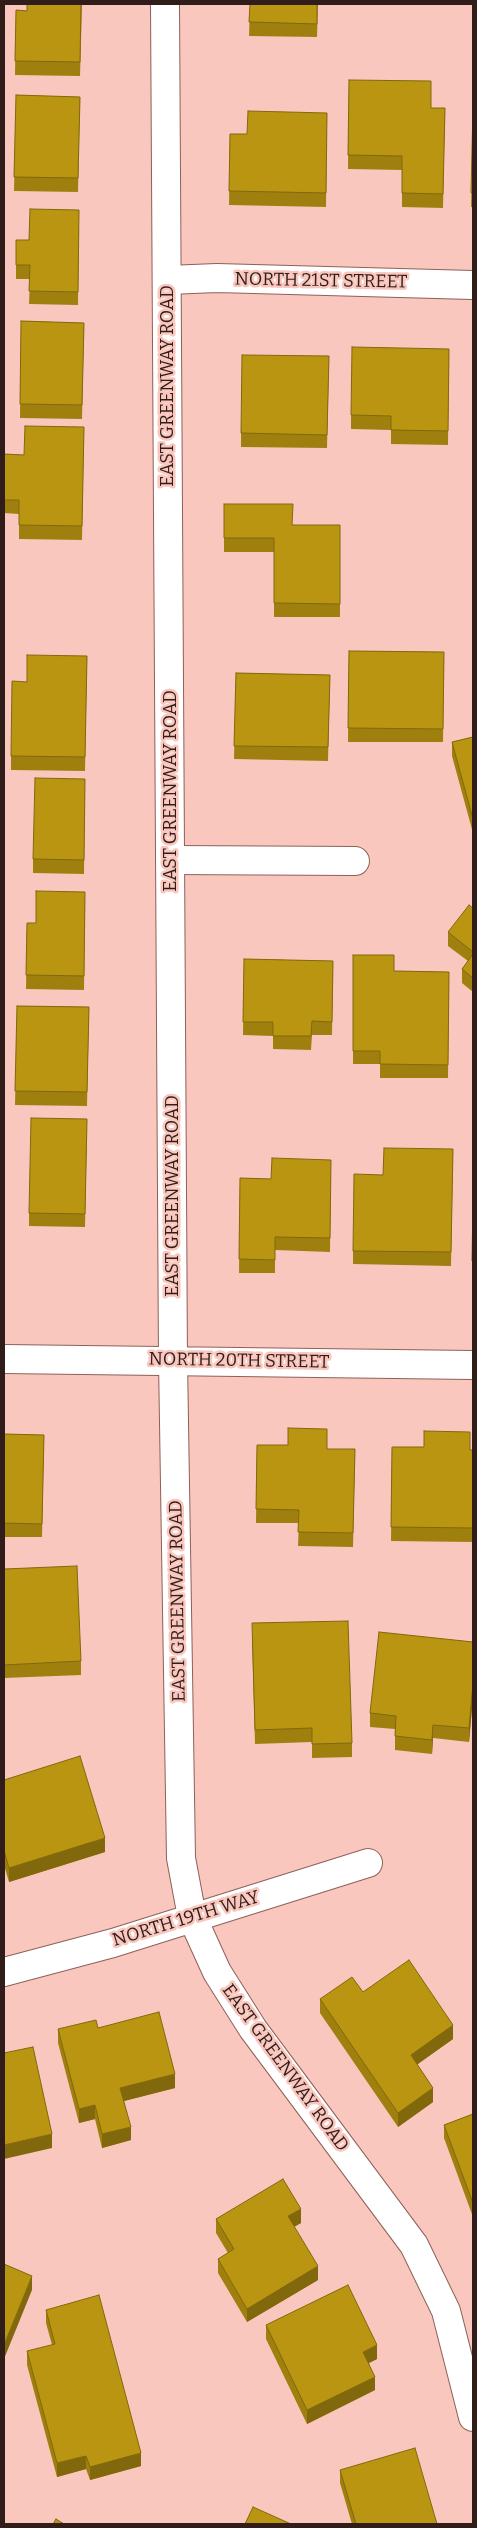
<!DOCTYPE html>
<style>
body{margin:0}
#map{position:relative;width:477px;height:2528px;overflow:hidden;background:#f9c7bd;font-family:Bitter,serif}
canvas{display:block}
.frame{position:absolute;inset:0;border:5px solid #301d1a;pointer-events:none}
</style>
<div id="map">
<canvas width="477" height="2528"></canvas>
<div class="frame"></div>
</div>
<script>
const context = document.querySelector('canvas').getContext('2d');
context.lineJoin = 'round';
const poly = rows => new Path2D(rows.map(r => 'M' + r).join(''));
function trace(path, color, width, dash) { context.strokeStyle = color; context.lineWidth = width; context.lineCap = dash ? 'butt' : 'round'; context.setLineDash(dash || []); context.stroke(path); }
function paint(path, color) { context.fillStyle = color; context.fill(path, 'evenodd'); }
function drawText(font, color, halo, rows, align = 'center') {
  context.font = font + ' Bitter,serif'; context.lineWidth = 5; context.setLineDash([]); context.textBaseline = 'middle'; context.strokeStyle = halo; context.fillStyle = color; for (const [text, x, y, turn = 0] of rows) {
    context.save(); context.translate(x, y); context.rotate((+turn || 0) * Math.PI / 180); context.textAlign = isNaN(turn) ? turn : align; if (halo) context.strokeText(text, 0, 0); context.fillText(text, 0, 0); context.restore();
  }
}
const street = poly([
 [168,280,217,278,473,285],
 [171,860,355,861],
 [173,1360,181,1858,192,1917,217,1972,253,2029,414,2245,446,2311,473,2417],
 [4,1972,113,1943,368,1863]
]);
const secondary = poly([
 [165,4,173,1360],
 [4,1359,473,1365]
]);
trace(street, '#8d6159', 30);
trace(secondary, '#8d6159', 30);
trace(street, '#fff', 28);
trace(secondary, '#fff', 28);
paint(poly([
 [82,4,80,76,15,75,16,10,27,11],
 [250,4,318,4,317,37,249,36],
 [349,80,431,108,445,108,443,208,402,207,402,170,348,169],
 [16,95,80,97,78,192,14,191],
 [473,106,473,207,471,207],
 [327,113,326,207,229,205,230,134,247,134],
 [79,210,78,305,29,304,30,279,16,279,16,265,29,240],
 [21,321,84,323,82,419,20,418],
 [449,349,448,445,391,444,391,430,351,429,351,415],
 [329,356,327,448,241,447,241,433],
 [84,427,82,540,19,539,19,514,4,513,4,454,24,455],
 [224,504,293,525,340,525,340,617,274,617,274,552,224,552],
 [349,651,444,652,443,742,348,742],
 [87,656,85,771,11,770,11,756,27,682],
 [236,673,330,675,328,761,234,759],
 [473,737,473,833,452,756,452,742],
 [85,779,84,874,33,873,33,859],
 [85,892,84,990,26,989,27,923,36,923],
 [473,908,473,992,462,983,462,969,468,961,448,946,448,932],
 [353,955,394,971,449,972,448,1078,380,1078,380,1064,353,1064],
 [244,959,333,961,332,1035,312,1035,311,1050,273,1049,273,1036,243,1035],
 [17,1006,89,1007,87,1106,15,1105],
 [87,1119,85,1227,29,1226,29,1213],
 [453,1149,451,1266,353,1264,353,1251,383,1175],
 [331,1160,330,1252,275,1250,275,1273,239,1273,240,1178,271,1179],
 [473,1200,473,1274,472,1274],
 [4,1434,44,1435,42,1537,4,1537],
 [257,1445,327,1449,355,1449,353,1547,298,1546,299,1523,256,1523],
 [392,1447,473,1450,473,1542,391,1541],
 [4,1569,81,1661,81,1675,4,1678],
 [252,1637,352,1743,352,1757,312,1758,312,1742,255,1744],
 [473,1642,473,1697,469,1742,433,1738,432,1754,395,1750,395,1729,370,1727,370,1713],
 [4,1780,105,1852,9,1882,4,1865],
 [363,1992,453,2039,417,2064,433,2102,398,2127,320,2013,320,1999],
 [98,2028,175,2088,124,2101,131,2140,102,2148,95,2119,79,2123,58,2043,58,2029],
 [473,2114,473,2217,444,2138,444,2125],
 [216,2219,301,2223,294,2227,318,2280,247,2322,218,2273,218,2259,228,2253,216,2233],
 [46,2310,141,2466,90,2480,86,2469,57,2477,27,2365,27,2351,52,2345,46,2323],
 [266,2325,377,2359,369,2363,375,2390,307,2424,266,2339],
 [340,2470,437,2524,352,2524,340,2483]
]), '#9f800f');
paint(poly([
 [473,1683,473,1697,469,1742,469,1728],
 [433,1725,433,1738,432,1754,432,1740],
 [105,1838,105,1852,9,1882,9,1868],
 [453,2025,453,2039,411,2069,411,2055],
 [175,2074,175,2088,120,2102,120,2088],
 [433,2088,433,2102,398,2127,398,2113],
 [95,2105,95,2119,79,2123,79,2109],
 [131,2127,131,2140,102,2148,102,2134],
 [52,2134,52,2148,4,2159,4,2145],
 [301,2209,301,2223,288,2230,288,2216],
 [318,2266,318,2280,247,2322,247,2309],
 [32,2276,32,2290,4,2359,4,2345],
 [377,2345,377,2359,363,2366,363,2352],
 [375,2377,375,2390,307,2424,307,2410],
 [141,2453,141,2466,90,2480,90,2467],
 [86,2456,86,2469,57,2477,57,2463]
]), '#82680c');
const building = poly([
 [27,4,81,4,80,62,15,61,16,10,27,11,27,4],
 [250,4,317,4,317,24,249,22,250,4],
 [349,80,431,81,431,108,445,108,443,194,402,193,402,156,348,155,349,80],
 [16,95,80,97,78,178,14,177,16,95],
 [473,106,473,193,471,193,473,106],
 [248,111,327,113,326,193,229,191,230,134,247,134,248,111],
 [30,209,79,210,78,292,29,291,30,265,16,265,16,240,29,240,30,209],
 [21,321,84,323,82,405,20,404,21,321],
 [352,347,449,349,448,431,391,430,391,416,351,415,352,347],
 [242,355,329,356,327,435,241,433,242,355],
 [25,426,84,427,82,526,19,525,19,500,4,500,4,454,24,455,25,426],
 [224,504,293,504,292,525,340,525,340,604,274,603,274,538,224,538,224,504],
 [349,651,444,652,443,729,348,728,349,651],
 [27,655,87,656,85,757,11,756,12,681,27,682,27,655],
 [236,673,330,675,328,747,234,746,236,673],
 [473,737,473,819,452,742,473,737],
 [35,778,85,779,84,860,33,859,35,778],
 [36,891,85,892,84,976,26,975,27,923,36,923,36,891],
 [469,905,473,908,473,952,448,932,469,905],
 [473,954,473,978,462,969,473,954],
 [353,955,394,955,394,971,449,972,448,1065,380,1064,380,1051,353,1051,353,955],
 [244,959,333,961,332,1022,312,1021,311,1036,273,1036,273,1022,243,1022,244,959],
 [17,1006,89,1007,87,1092,15,1091,17,1006],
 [31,1118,87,1119,85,1214,29,1213,31,1118],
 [384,1148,453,1149,451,1252,353,1251,354,1174,383,1175,384,1148],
 [272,1158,331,1160,330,1238,275,1237,275,1260,239,1259,240,1178,271,1179,272,1158],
 [473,1200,473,1261,472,1261,473,1200],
 [288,1428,327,1429,327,1449,355,1449,353,1533,298,1532,299,1510,256,1509,257,1445,288,1445,288,1428],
 [424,1431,470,1432,470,1450,473,1450,473,1528,391,1527,392,1447,424,1447,424,1431],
 [4,1434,44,1435,42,1524,4,1523,4,1434],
 [77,1566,81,1661,4,1665,4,1569,77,1566],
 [348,1621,352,1743,312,1744,312,1728,255,1730,252,1623,348,1621],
 [379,1632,473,1642,473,1683,469,1728,433,1725,432,1740,395,1736,396,1716,370,1713,379,1632],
 [80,1756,105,1838,9,1868,4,1851,4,1780,80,1756],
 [409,1960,453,2025,411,2055,433,2088,398,2113,320,1999,352,1977,363,1992,409,1960],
 [159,2012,175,2074,120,2088,131,2127,102,2134,95,2105,79,2109,58,2029,96,2020,98,2028,159,2012],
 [33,2047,52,2134,4,2145,4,2053,33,2047],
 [473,2114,473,2203,444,2125,473,2114],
 [283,2179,301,2209,288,2216,318,2266,247,2309,218,2259,234,2249,216,2219,283,2179],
 [4,2264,32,2276,4,2345,4,2264],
 [348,2285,377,2345,363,2352,375,2377,307,2410,266,2325,348,2285],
 [99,2295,141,2453,90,2467,86,2456,57,2463,27,2351,55,2344,46,2310,99,2295],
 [415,2448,437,2524,356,2524,340,2470,415,2448],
 [253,2507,291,2524,245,2524,253,2507],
 [56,2519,64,2524,53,2524,56,2519]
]);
paint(building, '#b99511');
trace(building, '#82680c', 1);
drawText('18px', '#301d1a', '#f9c7bd', [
 ["NORTH 21ST STREET",321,281,1],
 ["EAST GREENWAY ROAD",168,386,-90],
 ["EAST GREENWAY ROAD",171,791,-90],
 ["EAST GREENWAY ROAD",173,1196,-90],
 ["NORTH 20TH STREET",239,1361,1],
 ["EAST GREENWAY ROAD",178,1601,-91],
 ["NORTH 19TH WAY",186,1919,-17],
 ["EAST GREENWAY ROAD",285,2068,54]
]);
</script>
